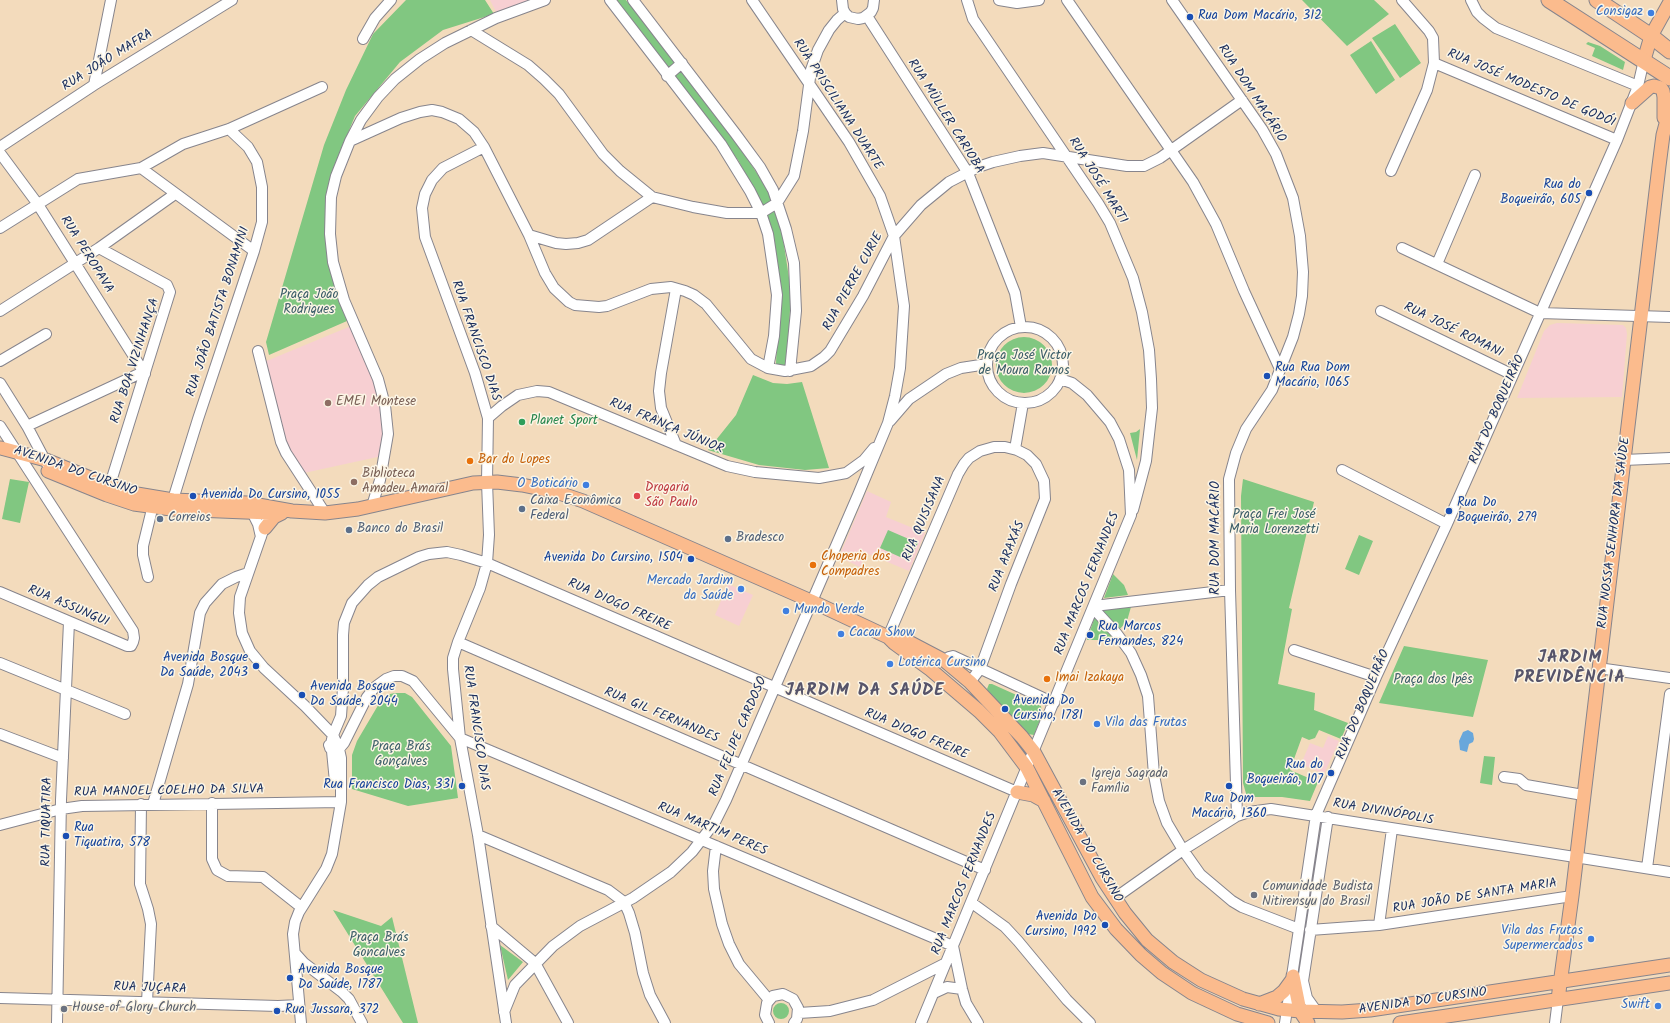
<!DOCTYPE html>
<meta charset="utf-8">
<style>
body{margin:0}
canvas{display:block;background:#f3dbbc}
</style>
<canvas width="1670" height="1023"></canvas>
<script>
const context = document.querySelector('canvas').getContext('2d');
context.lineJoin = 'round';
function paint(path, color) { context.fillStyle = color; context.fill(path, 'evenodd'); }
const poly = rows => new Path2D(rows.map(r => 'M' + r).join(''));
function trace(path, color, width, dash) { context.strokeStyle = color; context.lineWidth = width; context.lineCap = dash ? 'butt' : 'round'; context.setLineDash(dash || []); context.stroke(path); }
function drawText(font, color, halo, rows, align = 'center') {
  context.font = font + ' Kalam,sans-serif'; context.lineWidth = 3; context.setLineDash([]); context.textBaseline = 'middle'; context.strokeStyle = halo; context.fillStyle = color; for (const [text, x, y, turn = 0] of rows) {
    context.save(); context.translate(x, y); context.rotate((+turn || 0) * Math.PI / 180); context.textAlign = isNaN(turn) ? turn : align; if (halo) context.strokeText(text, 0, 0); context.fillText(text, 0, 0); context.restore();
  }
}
paint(poly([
 [490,0,531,0,497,14],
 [1557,323,1623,325,1626,328,1627,334,1622,397,1517,398,1544,331,1550,325],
 [351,326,374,381,384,424,382,456,304,473,291,456,264,362],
 [867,491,891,502,886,517,925,533,909,571,866,553,860,567,839,557],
 [728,584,753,595,739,626,715,615],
 [1328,736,1339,741,1324,774,1301,764,1310,743,1323,748]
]), '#f7cfd2');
paint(poly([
 [406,0,485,0,494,14,443,30,400,62,355,116,336,162,326,201,326,239,347,321,269,355,266,342,324,145,346,90,373,34],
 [613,0,626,0,731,134,768,190,782,232,791,291,789,329,785,366,776,364,777,336,763,206,738,160],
 [1302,0,1374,0,1389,14,1347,46],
 [1395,24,1421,63,1400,78,1372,38],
 [1371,41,1395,80,1376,94,1350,55],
 [1588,42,1600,46,1625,62,1623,70,1592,56,1595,48,1586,44],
 '996 365a28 28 0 1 1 56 0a28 28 0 1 1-56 0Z',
 [753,375,773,383,787,384,802,382,829,468,805,470,759,465,708,450,736,415],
 [1140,429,1137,460,1130,433,1136,432],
 [10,479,29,482,20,523,2,519],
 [1243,479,1314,502,1289,608,1292,609,1278,684,1315,693,1314,710,1348,723,1341,739,1319,730,1315,738,1309,740,1302,737,1290,770,1318,782,1310,801,1282,797,1247,797,1243,783,1241,496],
 [888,530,918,543,909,561,880,548],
 [1359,535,1373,541,1359,575,1345,569],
 [1113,574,1124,585,1128,595,1104,598],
 [1131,607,1127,621,1118,631,1099,610],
 [1095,616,1112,636,1102,640,1087,640],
 [1404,646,1488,660,1473,717,1379,703],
 [989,684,992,684,1041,706,1042,715,1034,735,1028,734,988,691,987,689],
 [395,693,405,693,412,697,451,746,458,798,408,806,352,789,352,755,357,741,380,702,390,694],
 [1484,756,1495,757,1492,785,1480,783],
 [333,910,381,926,392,917,418,1023,403,1023],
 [500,945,523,962,508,980],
 '773 1011a8 8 0 1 1 16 0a8 8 0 1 1-16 0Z'
]), '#81c781');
paint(poly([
 [1468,730,1473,733,1474,739,1473,742,1469,744,1467,752,1460,750,1459,741,1463,732]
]), '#69a7db');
const minor = poly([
 [610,0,721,144,750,191,761,213,768,234,777,295,774,336,768,368],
 [633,0,735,133,760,167,773,190,786,229,794,263,796,311,790,371],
 [842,0,843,9,845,13,849,17,858,19,863,18,871,12,873,8,874,0],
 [967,0,973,19,1098,203,1110,223,1133,278,1142,312,1149,350,1151,379,1152,408,1146,461,1133,510],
 [999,0,1017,3,1039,0],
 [1067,0,1193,182,1216,224,1244,291,1280,369],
 [1172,0,1262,129,1276,154,1293,198,1300,236,1303,272,1302,296,1299,314,1293,337,1272,390,1246,429,1236,453,1229,479,1230,590,1237,816],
 [1471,0,1477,12,1483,18,1496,28,1638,86],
 [867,16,968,173,1015,293,1021,327],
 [471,30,528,65,544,79,559,94,603,154,620,171,652,197],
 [363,39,375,18,391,0],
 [1434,63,1617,140],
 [667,76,682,63],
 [94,85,111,0],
 [350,141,401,118,420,112,432,110,442,112,459,119,474,132,484,147,529,235,545,273,554,288,569,302,575,305,599,307,607,306,651,289,671,287,685,291,694,295,706,304,751,359,768,368,785,371,811,366,824,357,830,351,863,296,894,236,921,205,949,182,978,167,993,162,1020,156,1043,153,1127,166,1144,166,1160,158,1242,100],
 [0,147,94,85,232,0],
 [484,147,443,168,432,180,425,194,422,208,425,237,475,373,488,418,487,482,489,535,487,563,480,588,458,642,453,658,453,669,460,738,478,835,506,1023],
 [0,153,37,203,145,374],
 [141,168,183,144,229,129,322,87],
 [1391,171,1427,90,1434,63,1433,38,1429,31,1402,0],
 [0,228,78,179,141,168,254,251],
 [529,235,556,243,566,244,578,243,588,240,652,197,693,207,727,213,761,213,777,203,794,176,803,131,811,70,818,50,829,30,837,20,845,13],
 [99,248,167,285,170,292,108,491],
 [1402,248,1540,313,1670,317],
 [1437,264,1475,175],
 [676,289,661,373,659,391,661,408,676,445],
 [0,311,99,248,175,194],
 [1381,311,1513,375],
 '987 365a38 38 0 1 1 76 0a38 38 0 1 1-76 0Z',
 [258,351,281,442,286,453,325,513],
 [0,361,46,334],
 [0,383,27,426,47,464],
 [488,418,502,406,518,395,537,391,549,392,727,466,755,472,819,478,846,473,864,460,874,448],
 [890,421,909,399,946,374,961,368,987,364],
 [0,426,133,631,134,638,133,642,131,646,127,646,0,592],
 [27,426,143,372],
 [1015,449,1023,403],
 [1624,460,1670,458],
 [1342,470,1447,524],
 [171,506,198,419,254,251,262,222,262,187,257,162,248,147,229,129],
 [372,506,380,480,388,434,385,405,378,379,344,300,333,262,330,234,331,197,336,176,350,141,361,120,378,97,395,79,420,59,445,43,496,18,545,0],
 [250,508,258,524,261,537],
 [266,522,240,597,239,613,242,633,250,651,264,668,305,706,333,735,339,749,341,758,341,802,332,854,326,869,299,912,295,922,293,934,301,1023],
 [148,577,143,555,143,546,154,501],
 [1094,606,1230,590],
 [1093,608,1117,634,1131,653,1141,675,1148,696,1154,775,1159,801,1167,823,1183,850,1200,874,1232,901,1242,907,1299,929],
 [888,637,958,474,964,464,969,458,980,451,994,447,1005,447,1017,450,1027,455,1036,464,1044,481,1045,499,1011,584,980,669,970,682],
 [458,642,985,870],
 [1294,650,1376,677],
 [945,661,949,657,953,656,1054,703],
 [0,663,125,714],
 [1598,668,1670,678],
 [0,734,63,758],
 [329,745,332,751,335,782],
 [330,748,333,735,341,716,343,688,343,635,344,623,352,603,368,585,378,577,419,557,429,554,447,552,461,555,487,563,1017,792],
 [332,751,339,749,344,743,367,697,375,687,386,679,394,676,402,676,413,681,460,738,953,946,962,989,966,1003,978,1023],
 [1504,777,1519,779,1526,785,1583,795],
 [212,803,212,859,217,870,228,876,263,877,301,907],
 [141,804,140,884,148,909,151,924,147,1002],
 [153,804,188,684,200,613,205,603,222,584,236,577,248,573],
 [0,825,61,809,82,806,341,802],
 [478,835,608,890,624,902,629,913,635,933,643,973,650,995,665,1023],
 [716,846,713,871,714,889,722,924,729,944,739,964,769,1000],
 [1647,868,1670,694],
 [1115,898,1183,850,1237,816,1249,812,1271,809,1670,872],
 [972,903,1005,927,1018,941,1067,1000,1090,1023],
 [1379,925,1392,829],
 [491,926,535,963,568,1023],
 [1310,930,1379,925,1572,896],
 [295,953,304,963,342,992,349,999,362,1023],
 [934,993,947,987,962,989],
 [0,998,278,1006,299,1005],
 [504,1012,515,985,553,946,580,926,633,898,671,872,692,852,715,822,726,800,858,495,888,423,895,396,900,368,904,306,894,236,880,196,849,142,752,0],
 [1317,1012,1307,998,1303,981,1328,817],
 [799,1013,830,1011,873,1000,946,963],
 [57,1023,61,800,69,622],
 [769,1023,765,1015,767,1003,773,996,783,994,793,999,798,1008,797,1019,794,1023],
 [921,1023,1131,515,1129,470,1119,439,1110,422,1087,395,1072,383,1060,379],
 [1285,1023,1316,815,1376,677,1447,524,1617,140,1638,86,1644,60],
 [1555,1023,1558,999]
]);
const major = poly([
 [1644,60,1651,36,1670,2],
 [1632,103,1650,87,1654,86,1661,88,1663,91,1664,97,1664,118],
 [1,448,46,460,105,484,137,494,173,500,247,503,292,511,325,513,358,509,473,483,497,482,522,485,556,492,583,501,811,601,888,637,894,643,931,670,979,711,1000,732,1027,768,1092,897,1116,929,1141,955,1162,973,1192,993,1237,1014,1268,1023],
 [48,471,107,495,134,504,171,509,270,513],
 [265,528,274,517,282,513],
 [892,637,897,637,905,640,945,661,970,682,1022,737,1034,752,1102,878,1125,913,1147,940,1173,962,1201,980,1243,999,1279,1009,1300,1011,1342,1012,1370,1010,1670,965],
 [1017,792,1033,795,1044,801],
 [1293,976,1300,1011,1308,1023],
 [1558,999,1572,896,1659,166,1663,135,1670,109],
 [1259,1004,1277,997,1284,991,1292,980],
 [1400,1023,1670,983]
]);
const highway = poly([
 [1549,0,1670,78],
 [1597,0,1651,36,1670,51]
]);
trace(minor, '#87858d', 12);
trace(major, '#87858d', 15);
trace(highway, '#87858d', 17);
trace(minor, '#fff', 10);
trace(major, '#fbbb8d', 13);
trace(highway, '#fbbb8d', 15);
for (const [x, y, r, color] of [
 [1651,13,4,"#3f7fe0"],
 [1190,17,4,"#1a4fb4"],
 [1589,193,4,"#1a4fb4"],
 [1267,376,4,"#1a4fb4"],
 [328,403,4,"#8d6e63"],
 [522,422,4,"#2e9e5b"],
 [470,461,4,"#e8710a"],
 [354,482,4,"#8d6e63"],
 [586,485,4,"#3f7fe0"],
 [193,496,4,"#1a4fb4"],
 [637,496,4,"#e0444e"],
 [522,509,4,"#5c6f8a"],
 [1449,511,4,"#1a4fb4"],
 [160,519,4,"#5c6f8a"],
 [349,530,4,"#5c6f8a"],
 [728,539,4,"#5c6f8a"],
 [691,559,4,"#1a4fb4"],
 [813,565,4,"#e8710a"],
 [741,589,4,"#3f7fe0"],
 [786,611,4,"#3f7fe0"],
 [841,634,4,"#3f7fe0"],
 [1090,635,4,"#1a4fb4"],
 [890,664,4,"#3f7fe0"],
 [256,666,4,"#1a4fb4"],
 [1047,679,4,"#e8710a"],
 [302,695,4,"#1a4fb4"],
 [1005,709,4,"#1a4fb4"],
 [1097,724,4,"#3f7fe0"],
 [1331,773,4,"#1a4fb4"],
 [1083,782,4,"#6b7280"],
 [462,786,4,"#1a4fb4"],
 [1229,786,4,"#1a4fb4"],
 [66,836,4,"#1a4fb4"],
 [1254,895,4,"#6b7280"],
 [1105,925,4,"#1a4fb4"],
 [1591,939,4,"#3f7fe0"],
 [290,978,4,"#1a4fb4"],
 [1658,1006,4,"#3f7fe0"],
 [64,1009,4,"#6b7280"],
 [277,1011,4,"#1a4fb4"]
]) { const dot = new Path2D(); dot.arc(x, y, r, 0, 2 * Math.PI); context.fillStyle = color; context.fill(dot); trace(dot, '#fcf5e5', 1.5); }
drawText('13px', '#366cbe', '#fcf5e5', [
 ["Consigaz",1643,13],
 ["O Boticário",578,485],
 ["Mercado Jardim",733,582],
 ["da Saúde",733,597],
 ["Mundo Verde",794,611,"left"],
 ["Cacau Show",849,634,"left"],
 ["Lotérica Cursino",898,664,"left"],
 ["Vila das Frutas",1105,724,"left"],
 ["Vila das Frutas",1583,932],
 ["Supermercados",1583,947],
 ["Swift",1650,1006]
], 'right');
drawText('13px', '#164399', '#fcf5e5', [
 ["Rua Dom Macário, 312",1198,17],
 ["Rua do",1581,186,"right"],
 ["Boqueirão, 605",1581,201,"right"],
 ["Rua Rua Dom",1275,369],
 ["Macário, 1065",1275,384],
 ["Avenida Do Cursino, 1055",201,496],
 ["Rua Do",1457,504],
 ["Boqueirão, 279",1457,519],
 ["Avenida Do Cursino, 1504",683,559,"right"],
 ["Rua Marcos",1098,628],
 ["Fernandes, 824",1098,643],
 ["Avenida Bosque",248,659,"right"],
 ["Da Saúde, 2043",248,674,"right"],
 ["Avenida Bosque",310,688],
 ["Da Saúde, 2044",310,703],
 ["Avenida Do",1013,702],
 ["Cursino, 1781",1013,717],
 ["Rua do",1323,766,"right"],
 ["Boqueirão, 107",1323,781,"right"],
 ["Rua Francisco Dias, 331",454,786,"right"],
 ["Rua Dom",1229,800,"center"],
 ["Macário, 1360",1229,815,"center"],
 ["Rua",74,829],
 ["Tiquatira, 578",74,844],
 ["Avenida Do",1097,918,"right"],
 ["Cursino, 1992",1097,933,"right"],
 ["Avenida Bosque",298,971],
 ["Da Saúde, 1787",298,986],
 ["Rua Jussara, 372",285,1011]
], 'left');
drawText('13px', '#1b2f5e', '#fcf5e5', [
 ["RUA JOÃO MAFRA",108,61,-32],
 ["RUA JOSÉ MODESTO DE GODÓI",1531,89,23],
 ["RUA DOM MACÁRIO",1251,94,57],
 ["RUA PRISCILIANA DUARTE",837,105,57],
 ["RUA MÜLLER CARIOBA",945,117,58],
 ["RUA JOSÉ MARTI",1097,181,58],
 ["RUA PEROPAVA",86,255,58],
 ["RUA PIERRE CURIE",854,282,-61],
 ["RUA JOÃO BATISTA BONAMINI",219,312,-72],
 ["RUA JOSÉ ROMANI",1453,331,26],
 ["RUA FRANCISCO DIAS",475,341,71],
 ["RUA BOA VIZINHANÇA",136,361,-72],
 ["RUA DO BOQUEIRÃO",1498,410,-66],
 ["RUA FRANÇA JÚNIOR",666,427,23],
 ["AVENIDA DO CURSINO",75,472,19],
 ["RUA QUISISANA",925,519,-67],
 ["RUA NOSSA SENHORA DA SAÚDE",1615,533,-83],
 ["RUA DOM MACÁRIO",1217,538,-90],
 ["RUA ARAXÁS",1008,557,-68],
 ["RUA MARCOS FERNANDES",1088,584,-68],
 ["RUA DIOGO FREIRE",619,606,24],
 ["RUA ASSUNGUI",68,607,23],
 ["RUA DO BOQUEIRÃO",1364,705,-67],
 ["RUA GIL FERNANDES",661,716,23],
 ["RUA FRANCISCO DIAS",475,728,82],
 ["RUA DIOGO FREIRE",916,735,23],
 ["RUA FELIPE CARDOSO",739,737,-67],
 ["RUA MANOEL COELHO DA SILVA",169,792,-1],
 ["RUA DIVINÓPOLIS",1383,813,10],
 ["RUA TIQUATIRA",48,822,-89],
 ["RUA MARTIM PERES",712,830,23],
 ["AVENIDA DO CURSINO",1086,846,60],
 ["RUA MARCOS FERNANDES",965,884,-68],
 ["RUA JOÃO DE SANTA MARIA",1475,897,-9],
 ["RUA JUÇARA",150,989,2],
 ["AVENIDA DO CURSINO",1423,1002,-8]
]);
drawText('13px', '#3a5d68', '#fcf5e5', [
 ["Praça João",309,296],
 ["Rodrigues",309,311],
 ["Praça José Victor",1024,357],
 ["de Moura Ramos",1024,372],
 ["Praça Frei José",1274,516],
 ["Maria Lorenzetti",1274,531],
 ["Praça dos Ipês",1433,681],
 ["Praça Brás",401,748],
 ["Gonçalves",401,763],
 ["Praça Brás",379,939],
 ["Goncalves",379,954]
]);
drawText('13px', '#785e54', '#fcf5e5', [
 ["EMEI Montese",336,403],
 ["Biblioteca",362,475],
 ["Amadeu Amaral",362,490]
], 'left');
drawText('13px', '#27864d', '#fcf5e5', [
 ["Planet Sport",530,422]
], 'left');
drawText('13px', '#c56008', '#fcf5e5', [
 ["Bar do Lopes",478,461],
 ["Choperia dos",821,558],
 ["Compadres",821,573],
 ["Imai Izakaya",1055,679]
], 'left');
drawText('13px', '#be3a42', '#fcf5e5', [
 ["Drogaria",645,489],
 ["São Paulo",645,504]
], 'left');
drawText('13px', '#4e5e75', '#fcf5e5', [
 ["Caixa Econômica",530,502],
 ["Federal",530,517],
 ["Correios",168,519],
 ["Banco do Brasil",357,530],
 ["Bradesco",736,539]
], 'left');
drawText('13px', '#5b616d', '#fcf5e5', [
 ["Igreja Sagrada",1091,775],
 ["Família",1091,790],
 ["Comunidade Budista",1262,888],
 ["Nitirensyu do Brasil",1262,903],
 ["House of Glory Church",72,1009]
], 'left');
context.letterSpacing = '1px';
drawText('bold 17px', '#56546a', '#fcf5e5', [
 ["JARDIM",1570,659],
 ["PREVIDÊNCIA",1570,679],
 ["JARDIM DA SAÚDE",865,692]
]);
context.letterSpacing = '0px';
</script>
